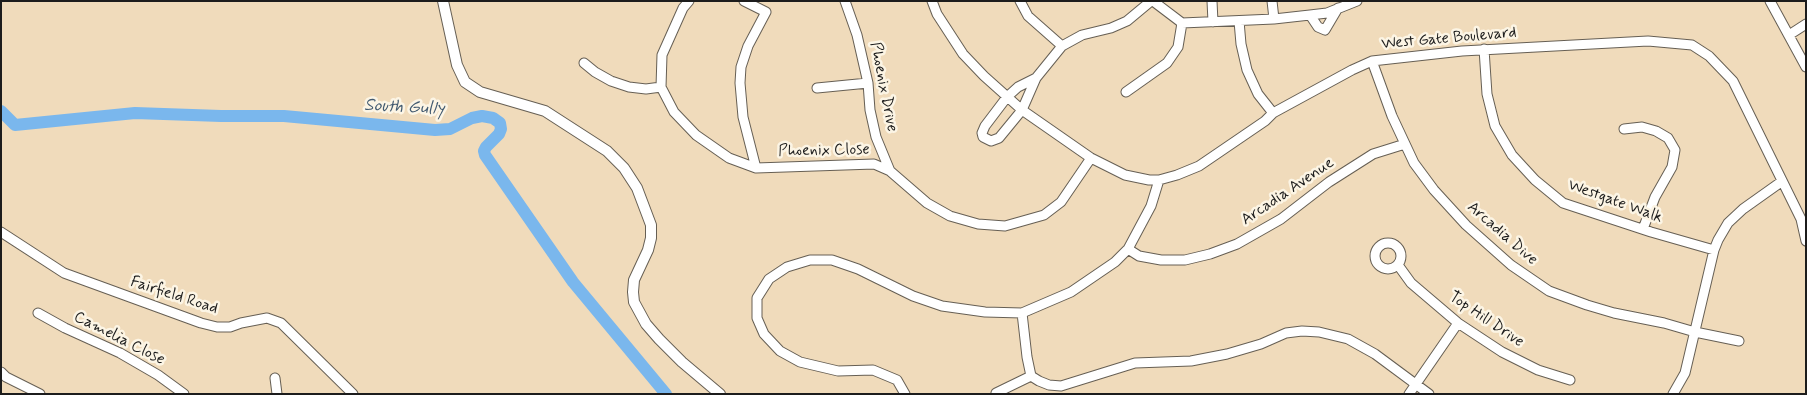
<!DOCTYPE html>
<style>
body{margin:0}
#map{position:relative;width:1807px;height:395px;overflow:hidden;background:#f0dbbb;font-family:Mynerve,sans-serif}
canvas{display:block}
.frame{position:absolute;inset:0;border:2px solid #1c1c1c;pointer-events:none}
</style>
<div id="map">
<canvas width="1807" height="395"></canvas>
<div class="frame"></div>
</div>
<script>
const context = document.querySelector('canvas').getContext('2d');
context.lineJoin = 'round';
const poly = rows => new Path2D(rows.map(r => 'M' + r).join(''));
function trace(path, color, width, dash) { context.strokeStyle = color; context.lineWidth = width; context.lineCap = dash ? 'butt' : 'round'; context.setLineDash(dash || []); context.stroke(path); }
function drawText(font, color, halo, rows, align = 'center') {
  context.font = font + ' Mynerve,sans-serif'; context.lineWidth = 5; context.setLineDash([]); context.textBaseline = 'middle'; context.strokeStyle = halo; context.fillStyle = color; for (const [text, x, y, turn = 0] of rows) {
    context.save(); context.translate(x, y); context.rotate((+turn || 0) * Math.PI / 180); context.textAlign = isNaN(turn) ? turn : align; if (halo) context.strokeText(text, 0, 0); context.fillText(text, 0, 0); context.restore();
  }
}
trace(poly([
 [1,111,15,125,135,113,221,116,284,116,435,130,450,129,472,118,482,116,493,118,500,123,501,129,499,134,486,147,484,151,485,155,573,282,666,394]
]), '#7ab7ed', 12);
const minor = poly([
 [689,1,683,8,662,55,661,87,674,112,696,135,729,158,756,168,874,164,890,171],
 [744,1,766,12,748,46,741,67,740,83,743,117,756,168],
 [845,1,857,35,868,83,870,110,876,137,890,171,927,203,950,216,978,224,1005,226,1044,215,1061,202,1091,158],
 [932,1,937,14,963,54,984,76,1022,110,1091,158,1125,175,1149,180,1159,180,1177,175,1199,166,1265,121,1273,113,1352,70,1372,61,1462,51,1648,41,1692,45,1709,56,1733,81,1801,219,1806,241],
 [1020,1,1028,16,1062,46],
 [1153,1,1182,23,1274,19,1310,15,1327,13,1357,1],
 [1212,1,1213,22],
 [1272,1,1274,19],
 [1770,1,1806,67],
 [1310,15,1318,27,1325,30,1338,8],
 [1239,21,1241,44,1247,70,1258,94,1273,113],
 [1789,35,1806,24],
 [1484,49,1487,94,1495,126,1512,155,1535,180,1563,203,1651,232,1714,250],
 [1372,61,1392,116,1414,163,1434,190,1466,225,1511,265,1549,291,1587,305,1614,313,1664,323,1695,332,1739,341],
 [584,63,595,72,611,81,629,87,646,89,661,87],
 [1036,78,1018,87,1007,97,985,126,982,133,983,137,991,141,999,138,1022,110,1036,78,1062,46,1082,35,1111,28,1127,21,1151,1],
 [817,88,868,83],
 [1126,92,1167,63,1178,47,1182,23],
 [1624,129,1642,127,1656,131,1668,138,1675,150,1672,167,1655,197,1643,229],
 [1,232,64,273,201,323,217,327,230,327,241,323,267,318,281,323,353,394],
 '1375 256a13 13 0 1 1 26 0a13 13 0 1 1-26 0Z',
 [1128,249,1139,256,1161,260,1185,260,1210,254,1237,244,1281,219,1329,182,1373,154,1405,144],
 [1398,265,1411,283,1458,323,1502,352,1538,370,1570,380],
 [38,313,65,328,120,353,158,375,184,394],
 [1022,313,1027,357,1031,376,1039,381,1049,385,1061,386,1135,363,1191,361,1227,354,1261,344,1286,333,1302,331,1319,332,1348,339,1375,354,1429,394],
 [1,372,6,377,40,394],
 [275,378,277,394],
 [996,393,1031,376],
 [905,394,897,380,873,370,838,371,800,362,780,351,764,334,757,318,757,298,769,279,787,267,810,260,832,260,858,269,913,296,942,306,985,312,1022,313,1071,292,1115,262,1128,249,1151,206,1159,180],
 [1409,394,1458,323],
 [1673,394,1685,373,1714,250,1718,240,1728,223,1743,209,1781,182]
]);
const major = poly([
 [443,1,457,65,465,82,480,92,545,111,607,151,624,168,637,188,651,225,651,238,648,250,634,280,633,292,634,302,646,324,659,339,682,362,720,394]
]);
trace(minor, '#665f54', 11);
trace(major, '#665f54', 12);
trace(minor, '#fff', 9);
trace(major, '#fff', 10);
drawText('16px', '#1c1c1c', '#fcf5e5', [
 ["West Gate Boulevard",1449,39,-5],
 ["Phoenix Drive",883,87,79],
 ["Phoenix Close",824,151,-1],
 ["Arcadia Avenue",1288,192,-34],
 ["Westgate Walk",1615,202,20],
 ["Arcadia Dive",1502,234,41],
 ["Fairfield Road",174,296,18],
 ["Top Hill Drive",1486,320,34],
 ["Camelia Close",119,339,27]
]);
drawText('italic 18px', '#425a70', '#fcf5e5', [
 ["South Gully",404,108,3]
]);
</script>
